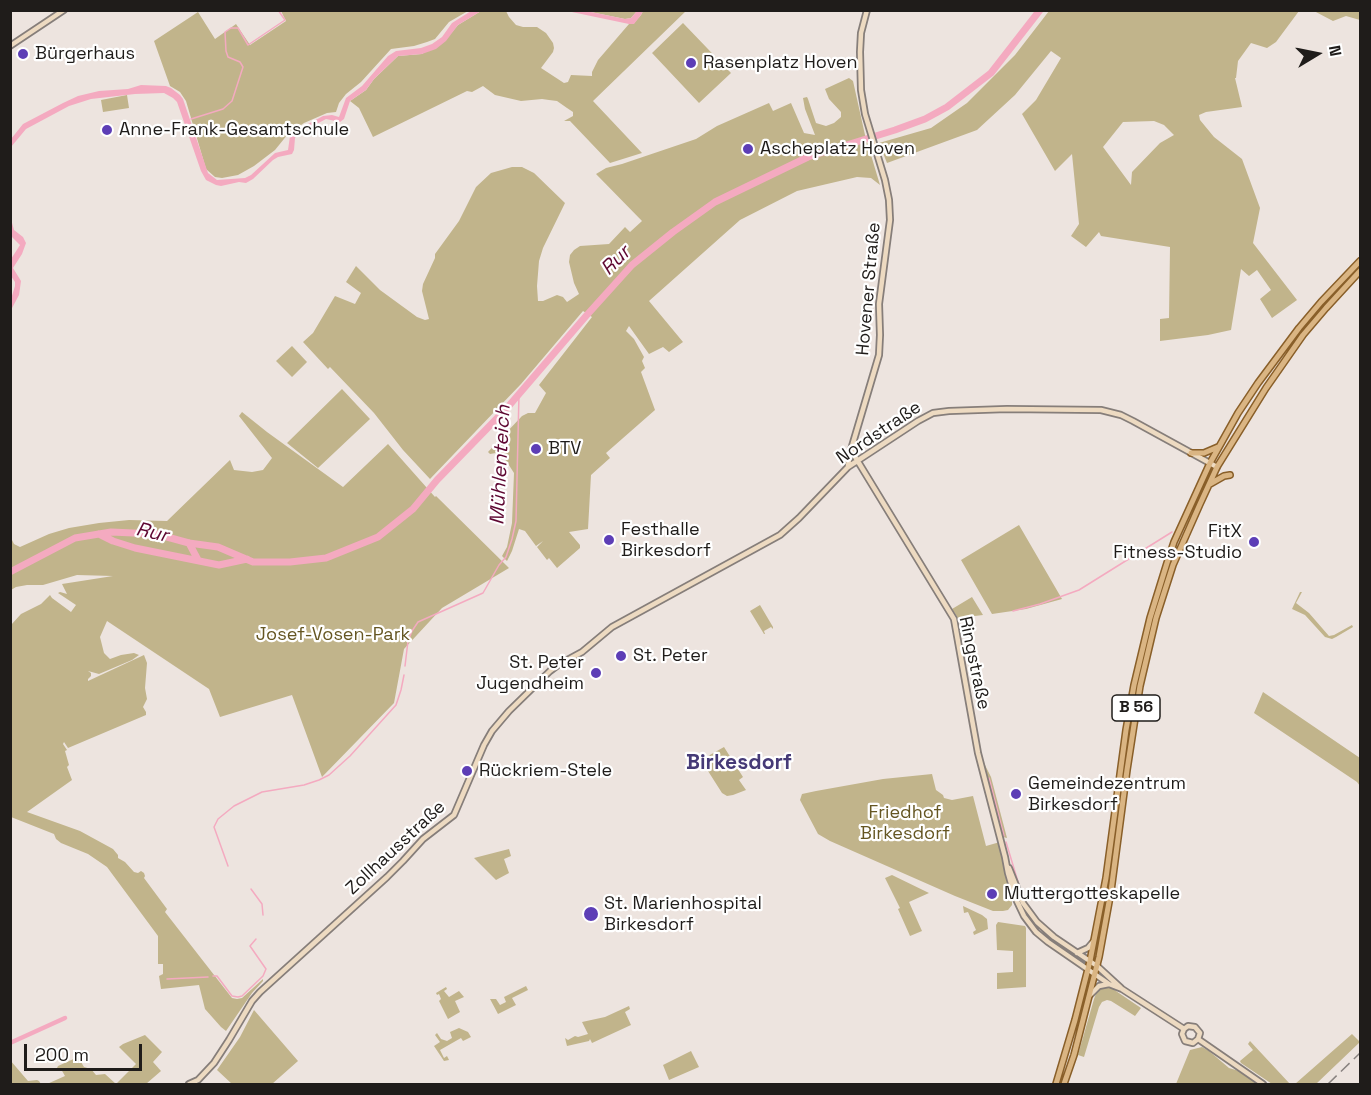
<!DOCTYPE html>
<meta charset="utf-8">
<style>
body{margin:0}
#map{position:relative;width:1371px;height:1095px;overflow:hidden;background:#ede4df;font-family:"Space Grotesk",sans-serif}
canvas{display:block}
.frame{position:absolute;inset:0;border:12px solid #1f1c1a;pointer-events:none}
.north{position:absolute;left:1287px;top:24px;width:60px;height:60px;-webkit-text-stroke:4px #fff;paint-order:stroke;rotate:80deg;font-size:16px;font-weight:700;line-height:24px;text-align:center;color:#1f1c1a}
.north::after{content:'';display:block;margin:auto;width:21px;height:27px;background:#1f1c1a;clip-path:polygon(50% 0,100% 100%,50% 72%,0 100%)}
.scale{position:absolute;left:24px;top:1044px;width:118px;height:27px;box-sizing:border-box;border:3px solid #1f1c1a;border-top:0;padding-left:8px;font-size:18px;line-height:21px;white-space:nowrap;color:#1f1c1a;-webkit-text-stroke:4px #fff;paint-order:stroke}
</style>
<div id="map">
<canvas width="1371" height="1095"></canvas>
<div class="frame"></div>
<div class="north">N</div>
<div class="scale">200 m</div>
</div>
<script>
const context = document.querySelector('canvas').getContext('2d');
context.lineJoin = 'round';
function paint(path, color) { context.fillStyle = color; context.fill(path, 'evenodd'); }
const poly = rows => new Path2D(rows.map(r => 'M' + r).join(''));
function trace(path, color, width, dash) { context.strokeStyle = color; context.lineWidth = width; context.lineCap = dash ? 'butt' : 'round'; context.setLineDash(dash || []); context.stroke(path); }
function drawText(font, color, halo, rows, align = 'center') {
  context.font = font + ' "Space Grotesk",sans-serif'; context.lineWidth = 4.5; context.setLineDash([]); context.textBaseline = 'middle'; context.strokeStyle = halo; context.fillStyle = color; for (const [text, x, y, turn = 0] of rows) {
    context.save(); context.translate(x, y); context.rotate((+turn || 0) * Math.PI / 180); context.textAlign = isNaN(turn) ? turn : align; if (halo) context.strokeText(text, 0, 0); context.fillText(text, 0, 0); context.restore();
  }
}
paint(poly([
 [281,11,468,11,449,22,435,39,427,42,414,46,391,49,361,82,346,94,339,103,336,112,327,113,304,123,288,134,275,150,254,166,238,175,222,178,215,177,206,169,186,101,180,92,170,86,154,41,198,12,215,39,236,24,250,45,286,21],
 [481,11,506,11,509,17,516,25,523,27,537,27,546,33,553,43,554,48,553,52,541,68,564,83,568,82,571,75,592,76,592,72,598,60,629,24,634,23,641,15,643,11,686,11,593,101,642,153,610,163,570,121,564,121,573,116,573,112,567,108,557,101,549,100,542,99,521,101,495,95,483,86,472,92,467,91,373,137,359,108,350,101,366,90,374,79,398,56,422,54,452,32,458,25],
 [586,11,637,11,631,18,625,19],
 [1049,11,1299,11,1276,42,1267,48,1251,43,1238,61,1236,78,1235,78,1242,107,1206,112,1199,115,1200,120,1214,137,1242,159,1260,208,1253,243,1297,300,1272,318,1260,299,1271,290,1257,270,1249,276,1241,269,1231,330,1208,335,1160,341,1160,319,1169,318,1170,247,1101,236,1099,232,1086,247,1071,236,1079,224,1072,154,1055,171,1022,114,1036,100,1061,58,1051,51,1015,95,977,130,887,163,879,143,931,128,967,103,1015,55],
 [1154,121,1164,125,1174,135,1160,143,1132,172,1131,185,1103,147,1123,122],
 [1314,11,1360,11,1360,20,1346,16,1333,21],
 [683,23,731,73,699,103,652,53],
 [849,78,853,81,865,135,880,185,871,178,857,177,797,191,740,220,649,301,683,342,669,352,663,347,649,354,629,326,626,331,634,339,644,357,642,361,645,368,641,372,655,410,606,453,610,458,591,475,588,529,569,532,580,545,580,548,557,568,549,558,547,560,537,547,543,541,536,546,525,531,519,529,512,551,507,561,502,556,507,547,512,523,514,473,503,456,496,453,490,454,488,452,522,416,528,413,535,413,546,393,539,385,592,317,583,311,521,384,430,479,403,450,374,413,330,367,328,369,303,342,313,333,335,296,355,304,361,293,346,282,356,266,380,290,417,317,425,320,429,319,422,291,423,284,435,258,435,254,459,221,476,187,491,173,512,167,522,167,534,173,565,203,543,248,539,261,537,286,538,301,543,301,557,295,563,297,567,302,579,294,574,283,569,262,570,255,574,250,580,246,609,244,625,227,630,232,642,221,596,174,606,168,622,164,696,139,717,126,769,103,773,111,791,103,804,133,815,135,805,109,803,98,807,97,808,99,816,123,826,126,834,123,841,117,841,112,829,99,825,89],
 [127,95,129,108,103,112,101,100],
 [292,346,307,362,292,377,276,361],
 [342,389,370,419,318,468,287,443],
 [242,412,267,432,343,487,388,444,435,497,436,496,509,568,442,608,404,649,394,703,322,777,292,695,220,717,209,689,107,621,100,637,104,653,110,659,121,655,134,653,139,655,132,660,99,674,88,671,91,673,91,676,88,679,88,681,144,655,147,663,145,688,147,699,143,707,146,712,146,715,68,748,64,742,63,744,67,750,65,751,69,765,67,767,72,780,27,812,80,831,113,849,118,855,118,858,125,862,134,872,138,873,141,871,144,873,145,876,144,878,167,909,165,912,232,998,237,999,242,998,263,979,263,981,252,993,226,1031,221,1027,205,1009,199,985,161,989,159,976,163,974,163,964,158,964,158,936,107,867,88,854,61,843,56,839,54,834,11,817,11,625,21,614,41,604,50,595,52,598,71,612,76,605,58,593,60,592,67,594,62,584,113,576,77,575,43,585,27,585,16,587,11,590,10,536,14,544,20,547,49,534,69,528,99,523,129,520,167,521,230,460,234,470,252,472,263,470,272,458,239,416],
 [1019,525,1062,599,1026,609,992,614,961,560],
 [1300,592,1302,592,1296,603,1309,613,1329,636,1334,635,1352,625,1353,627,1336,637,1332,639,1325,637,1305,615,1292,609],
 [972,597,983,615,958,618,952,609],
 [760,605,773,627,773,629,771,627,764,631,765,634,764,634,750,611],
 [1263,692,1360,758,1360,786,1357,782,1254,713],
 [724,747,743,777,739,780,746,790,733,795,727,796,722,793,701,760],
 [984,763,991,777,1007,838,1003,837,987,777,988,775,987,775],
 [932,774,936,790,943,795,944,798,952,800,973,796,986,846,1000,842,1012,898,1012,905,1008,910,1003,911,993,911,955,896,830,841,818,834,800,800,802,794,816,791,883,779],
 [509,849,511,856,504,859,509,873,496,880,474,858],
 [892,875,929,893,909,902,922,931,910,936,898,909,900,908,885,878],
 [963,906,982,915,987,919,988,929,974,935,973,932,976,930,968,912,964,913],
 [998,922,1025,926,1026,928,1026,987,997,989,997,973,1013,972,1013,951,997,950,996,925],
 [526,986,528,990,512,998,516,1005,498,1014,490,999,496,999,500,1005,506,1002,504,997],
 [446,987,447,989,444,991,449,997,459,991,464,997,455,1001,460,1012,448,1019,439,1001,441,999,439,994,437,995,436,993],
 [1103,987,1110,987,1141,1008,1135,1016,1111,1001,1107,1000,1102,1002,1099,1007,1084,1057,1078,1055,1094,999,1097,991],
 [629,1006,630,1009,625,1012,631,1025,592,1043,590,1039,589,1041,567,1046,565,1038,568,1040,575,1036,578,1037,588,1034,582,1022,605,1017],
 [254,1010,298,1061,272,1084,232,1084,217,1070,240,1037],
 [459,1028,468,1032,471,1037,463,1041,461,1038,440,1050,444,1058,447,1056,449,1060,444,1061,434,1046,440,1042,435,1035,437,1033,441,1039,447,1041,452,1038,450,1032],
 [1352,1034,1360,1042,1316,1084,1295,1084],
 [145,1035,162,1052,153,1062,161,1071,146,1084,118,1084,117,1083,136,1064,119,1047,123,1044],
 [1250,1041,1290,1084,1272,1084,1241,1063,1240,1061,1253,1050,1248,1044],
 [1202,1047,1209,1051,1229,1068,1239,1071,1258,1084,1176,1084,1190,1050],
 [691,1051,699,1067,669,1080,663,1065],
 [78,1057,84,1067,91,1069,96,1075,105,1074,116,1084,47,1084,65,1076,61,1069,58,1070,57,1068,58,1066],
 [10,1060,28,1081,37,1080,39,1081,41,1084,11,1084]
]), '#c1b48b');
paint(poly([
 [471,11,481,11,458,25,446,41,436,49,422,54,398,56,374,79,366,90,350,101,344,119,340,122,326,119,298,134,295,138,294,150,292,154,278,157,273,160,253,179,246,183,239,182,221,186,216,185,206,180,201,171,177,102,173,98,164,93,135,94,91,99,69,106,26,129,11,147,11,139,23,124,63,103,78,96,99,91,128,89,141,85,166,86,171,88,180,95,183,99,208,173,217,180,245,178,251,175,275,153,288,150,290,136,297,130,323,116,332,115,339,117,346,98,362,86,388,56,396,51,421,48,432,44,442,37,452,23],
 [567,11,586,11,625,19,631,18,637,11,643,11,641,15,634,24,629,24],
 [11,219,14,230,23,237,26,243,22,254,13,268,21,281,19,295,11,310,11,299,15,286,15,282,11,276,11,259,20,245,11,236]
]), '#f4aac0');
trace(poly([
 [191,119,223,109,232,101,243,67,240,62,228,57,226,51,225,32,231,28,238,28,248,45,285,20,278,10],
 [1013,611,1040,604,1079,590,1172,532],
 [405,666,408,641,412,631,418,622,483,593,499,565,506,557,512,539,516,521,519,394],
 [989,778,1004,836],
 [1006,842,1019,885],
 [228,866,214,827,218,819,234,806,262,792,304,785,319,780,329,775,350,756,396,705,401,690,404,675],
 [251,889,262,904,263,915],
 [1021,890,1024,896],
 [213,976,217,976,232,996,238,997,242,996,263,976,266,969,250,946,256,939],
 [167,979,208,977]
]), '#f4aac0', 1.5);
trace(poly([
 [10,1043,65,1018]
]), '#f4aac0', 4.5);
trace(poly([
 [99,534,113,541,135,548,219,565,247,559],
 [189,543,198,560],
 [10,572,75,538,111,532,156,534,189,543,218,547,253,562,290,562,326,558,378,537,413,509,437,480,507,408,586,316,632,265,673,232,715,202,808,157,895,130,925,119,947,107,991,73,1040,10]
]), '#f4aac0', 7);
const secondary = poly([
 [10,46,64,10],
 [852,447,854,455,954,619,978,753,1005,857,1008,873,1015,897,1024,916,1036,932,1048,942,1109,984,1122,989,1184,1029],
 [848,466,850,453,879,355,880,335,879,304,890,220,889,200,885,180,865,114,861,90,860,52,861,33,867,10],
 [1009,868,1023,903,1037,922,1054,937,1097,966,1121,988],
 [1077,953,1088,948,1093,942],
 [1090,995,1099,986,1109,984],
 [1184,1029,1182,1034,1185,1041,1193,1043,1198,1039],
 [1184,1029,1188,1026,1195,1027,1200,1033,1198,1039],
 [1198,1039,1263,1084],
 [189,1084,198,1080,214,1063,229,1040,252,1001,260,992,387,877,403,861,423,839,454,815,484,745,492,731,509,711,550,671,558,665,582,652,612,627,780,535,799,518,848,467,918,421,933,413,949,411,1007,409,1101,410,1121,415,1133,421,1217,467]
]);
const primary = poly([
 [1191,453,1204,453,1218,447],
 [1210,484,1224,476,1230,475],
 [1056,1084,1075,1020,1090,961,1106,878,1126,730,1134,685,1150,618,1167,563,1174,542,1210,463,1238,413,1258,383,1299,328,1321,302,1360,261],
 [1064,1084,1074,1055,1099,957,1111,891,1127,770,1140,686,1156,618,1173,565,1200,504,1217,467,1266,388,1303,335,1326,308,1360,271]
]);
trace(secondary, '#867e7a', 8);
trace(primary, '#895f29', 8);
trace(secondary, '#eddac1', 4.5);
trace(primary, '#dab583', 5);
trace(poly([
 [1328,1084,1360,1053]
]), '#898380', 1.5, [12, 6]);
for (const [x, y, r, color] of [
 [23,54,6,"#5d3eb6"],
 [691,63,6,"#5d3eb6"],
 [107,130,6,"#5d3eb6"],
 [748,149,6,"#5d3eb6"],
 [536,449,6,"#5d3eb6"],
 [609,540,6,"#5d3eb6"],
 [1254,542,6,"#5d3eb6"],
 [621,656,6,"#5d3eb6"],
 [596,673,6,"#5d3eb6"],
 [467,771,6,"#5d3eb6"],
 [1016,794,6,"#5d3eb6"],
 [992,894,6,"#5d3eb6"],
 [591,914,8,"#5d3eb6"]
]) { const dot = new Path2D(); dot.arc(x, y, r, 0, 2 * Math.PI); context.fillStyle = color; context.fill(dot); trace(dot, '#fff', 2); }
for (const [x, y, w] of [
 [1136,708,48]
]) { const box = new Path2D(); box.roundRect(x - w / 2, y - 13, w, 26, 4.5); context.fillStyle = '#fff'; context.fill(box); trace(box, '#1f1c1a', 1.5); }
drawText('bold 16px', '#1f1c1a', null, [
 ["B 56",1136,708]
]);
drawText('18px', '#1f1c1a', '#fff', [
 ["Bürgerhaus",35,54],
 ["Rasenplatz Hoven",703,63],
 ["Anne-Frank-Gesamtschule",119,130],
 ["Ascheplatz Hoven",760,149],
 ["BTV",548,449],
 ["Festhalle",621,530],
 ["Birkesdorf",621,551],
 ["FitX",1242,532,"right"],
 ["Fitness-Studio",1242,553,"right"],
 ["St. Peter",633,656],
 ["St. Peter",584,663,"right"],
 ["Jugendheim",584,684,"right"],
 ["Rückriem-Stele",479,771],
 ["Gemeindezentrum",1028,784],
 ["Birkesdorf",1028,805],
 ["Muttergotteskapelle",1004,894],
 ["St. Marienhospital",604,904],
 ["Birkesdorf",604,925]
], 'left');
drawText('18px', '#1f1c1a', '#fff', [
 ["Hovener Straße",869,289,-85],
 ["Nordstraße",879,433,-34],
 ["Ringstraße",974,663,78],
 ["Zollhausstraße",396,848,-43]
]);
drawText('18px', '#655622', '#fff', [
 ["Josef-Vosen-Park",333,635],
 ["Friedhof",905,813],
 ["Birkesdorf",905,834]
]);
drawText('italic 20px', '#5e0731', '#fff', [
 ["Rur",616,261,-45],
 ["Mühlenteich",501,465,-87],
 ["Rur",152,533,13]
]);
drawText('bold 21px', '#463a77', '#fff', [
 ["Birkesdorf",739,763]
]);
</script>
